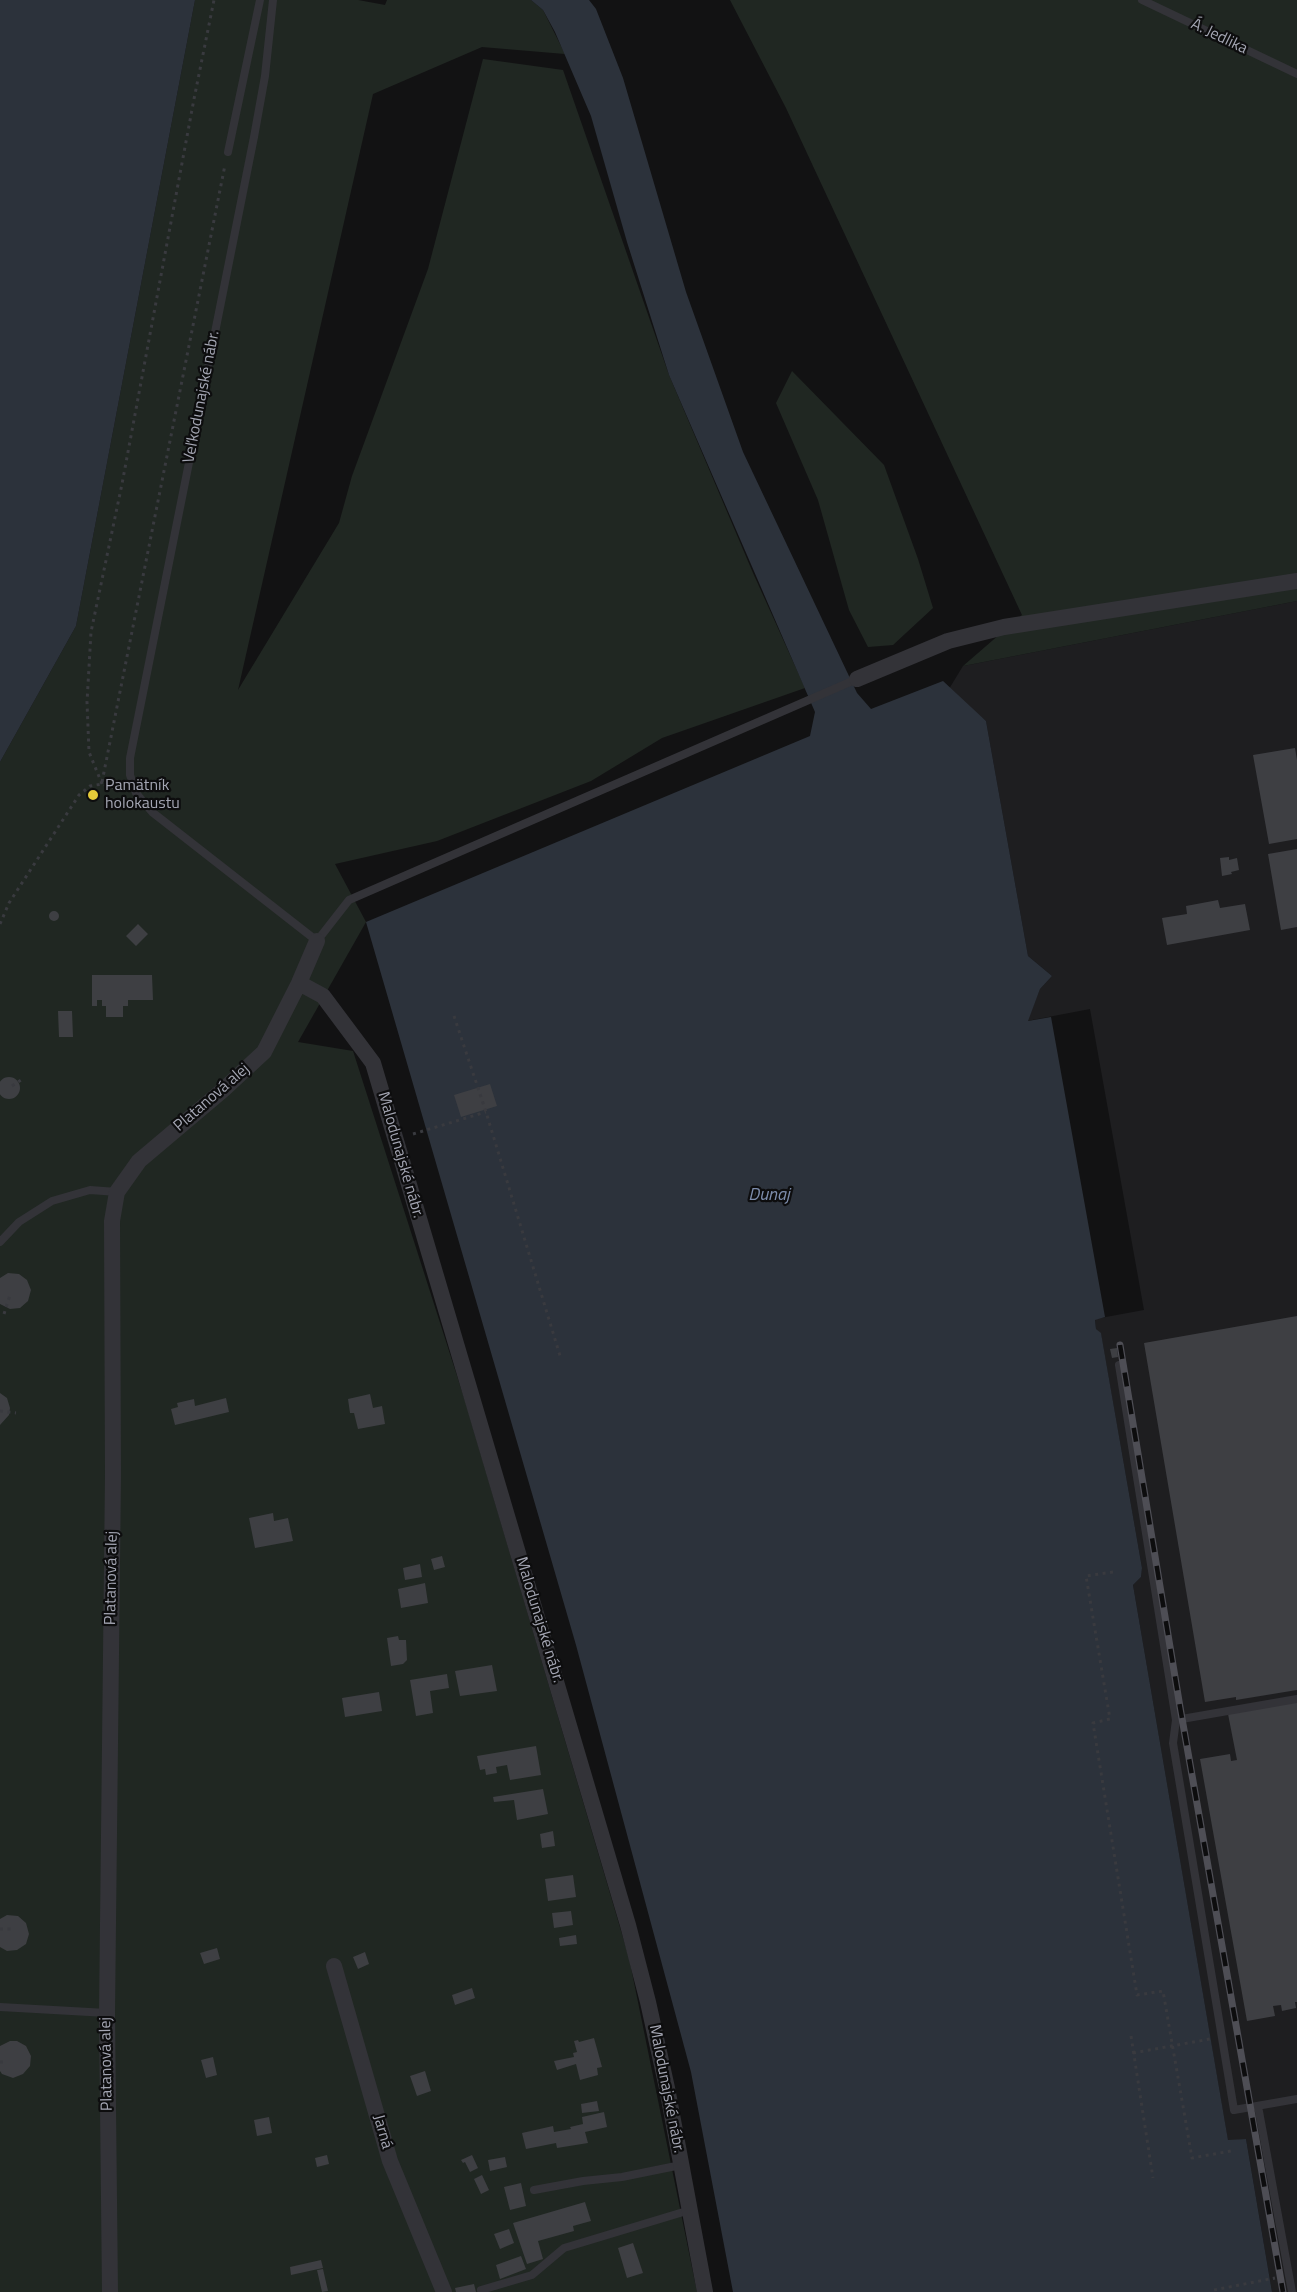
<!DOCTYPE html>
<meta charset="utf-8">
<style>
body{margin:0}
canvas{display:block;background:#121213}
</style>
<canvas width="1297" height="2292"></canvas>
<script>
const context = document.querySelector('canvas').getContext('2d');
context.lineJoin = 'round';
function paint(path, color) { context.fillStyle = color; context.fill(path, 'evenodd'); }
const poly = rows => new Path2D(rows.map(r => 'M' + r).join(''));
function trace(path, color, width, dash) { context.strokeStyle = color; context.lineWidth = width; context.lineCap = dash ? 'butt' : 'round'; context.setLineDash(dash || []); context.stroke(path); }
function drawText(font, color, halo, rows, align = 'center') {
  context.font = font + ' "Titillium Web",sans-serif'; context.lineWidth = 4.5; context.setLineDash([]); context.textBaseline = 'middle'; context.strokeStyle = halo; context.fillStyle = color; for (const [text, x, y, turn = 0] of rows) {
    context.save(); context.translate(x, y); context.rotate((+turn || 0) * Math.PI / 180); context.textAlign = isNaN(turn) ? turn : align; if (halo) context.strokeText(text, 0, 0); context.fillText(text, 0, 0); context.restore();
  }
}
paint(poly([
 [1297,601,1297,2292,1272,2292,1246,2139,1228,2141,1133,1585,1141,1577,1142,1568,1101,1334,1096,1329,1095,1319,1144,1310,1090,1009,1027,1021,1040,989,1052,976,1028,956,986,721,949,689,963,666]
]), '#1e1e20');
paint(poly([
 [195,0,358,0,385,5,387,0,531,0,543,10,565,54,482,47,373,94,238,690,339,523,352,476,428,269,483,59,563,70,669,375,753,573,805,688,662,738,591,781,437,841,335,864,366,922,298,1042,353,1051,466,1404,629,1958,697,2292,0,2292,0,762,76,626],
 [730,0,1297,0,1297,601,963,666,1022,615,786,108],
 [792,371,884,465,918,559,933,608,893,645,868,647,849,610,818,500,776,403]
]), '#202722');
paint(poly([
 [0,0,195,0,76,626,0,762],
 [531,0,589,0,596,9,623,78,686,292,743,452,857,693,871,709,943,681,986,721,1028,956,1052,976,1040,989,1028,1021,1051,1017,1105,1317,1095,1320,1096,1329,1101,1333,1142,1568,1141,1577,1133,1585,1228,2140,1246,2139,1272,2292,733,2292,691,2072,576,1645,366,922,810,736,815,712,669,375,627,242,591,116,555,32,543,10]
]), '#2c323b');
paint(poly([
 [1295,748,1297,760,1297,839,1269,844,1253,755],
 [1297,849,1297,927,1281,930,1268,854],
 [1229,857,1229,860,1237,858,1239,870,1231,872,1232,874,1222,876,1220,858],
 [1218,900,1220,908,1245,904,1250,930,1167,945,1162,918,1187,914,1186,906],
 '49 916a5 5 0 1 1 10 0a5 5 0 1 1-10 0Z',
 [138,924,148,934,136,946,126,936],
 [92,975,152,975,153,1000,128,1000,128,1006,123,1006,123,1017,106,1017,106,1006,102,1006,102,1000,97,1000,97,1006,92,1006],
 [58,1011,72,1011,73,1037,59,1037],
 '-2 1088a11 11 0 1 1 22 0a11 11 0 1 1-22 0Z',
 [490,1084,497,1106,461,1117,454,1095],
 [8,1273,19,1274,27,1280,31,1290,28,1301,20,1308,10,1309,0,1304,0,1278],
 [1297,1316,1297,1690,1236,1700,1236,1697,1205,1702,1144,1343],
 [1117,1348,1118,1357,1112,1358,1110,1349],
 [0,1393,7,1398,10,1408,9,1415,0,1425],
 [370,1394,373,1408,382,1406,385,1424,358,1429,354,1413,350,1413,348,1399],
 [226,1398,229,1412,175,1425,171,1409,178,1407,177,1403,194,1399,195,1406],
 [273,1513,274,1521,288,1518,293,1541,255,1548,249,1518],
 [442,1556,445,1567,434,1570,431,1559],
 [420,1564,422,1577,405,1580,403,1568],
 [425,1583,428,1603,401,1608,398,1589],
 [398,1636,399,1640,406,1640,407,1660,403,1664,391,1666,387,1638],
 [492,1665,497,1691,460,1696,455,1671],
 [447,1674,449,1688,430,1691,433,1713,416,1716,410,1680],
 [379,1692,382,1711,345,1717,342,1698],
 [1297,1702,1297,2002,1295,2002,1296,2008,1282,2011,1281,2005,1273,2006,1275,2016,1247,2021,1200,1759,1230,1754,1231,1761,1237,1760,1228,1714],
 [536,1746,541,1775,510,1780,507,1765,496,1767,497,1773,486,1775,485,1769,480,1770,477,1756],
 [543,1789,548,1814,517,1820,514,1800,494,1802,493,1797],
 [553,1831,555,1846,542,1848,540,1834],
 [573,1875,576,1897,548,1901,545,1879],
 [571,1911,573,1925,554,1928,552,1913],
 [7,1915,18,1916,26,1923,29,1934,26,1944,17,1950,7,1951,0,1947,0,1919],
 [576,1935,577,1944,560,1946,559,1938],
 [217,1948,220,1959,204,1964,200,1953],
 [365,1952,369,1964,358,1969,353,1957],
 [472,1988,475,1998,455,2005,452,1995],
 [594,2038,602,2067,597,2068,598,2075,580,2080,576,2064,557,2070,554,2061,574,2057,573,2053,577,2052,574,2041,578,2040,579,2042],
 [10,2041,17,2041,26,2046,31,2056,30,2066,23,2074,13,2078,2,2074,0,2071,0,2046],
 [213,2057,217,2075,206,2078,201,2060],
 [425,2071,431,2091,417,2096,410,2076],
 [597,2101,599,2111,582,2113,581,2104],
 [604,2112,607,2127,585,2132,588,2143,557,2148,556,2143,526,2149,522,2133,553,2126,554,2132,571,2129,570,2127,583,2124,582,2117],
 [269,2117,272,2133,257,2136,254,2120],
 [327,2155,329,2164,317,2167,315,2158],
 [472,2155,478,2168,470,2172,465,2162,463,2163,461,2160],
 [505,2157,507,2167,490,2171,488,2160],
 [482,2175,489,2190,481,2194,474,2179],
 [521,2183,526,2206,510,2210,504,2187],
 [585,2202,591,2221,573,2226,574,2231,538,2241,543,2259,527,2264,513,2223],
 [509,2229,514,2243,500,2249,494,2234],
 [633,2243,643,2273,627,2278,618,2248],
 [521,2256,526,2269,500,2279,496,2265],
 [321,2260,323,2268,291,2275,290,2267],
 [323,2269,328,2291,322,2292,317,2270],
 [474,2284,476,2292,456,2292,455,2288]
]), '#3e3f43');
trace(poly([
 [102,782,225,165],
 [102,784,89,752,87,702,91,632,122,484,194,99,214,0],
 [0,924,9,903,79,795,90,786,102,784,122,790],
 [454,1016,486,1112,561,1359],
 [12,1086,21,1080],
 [413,1134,486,1112],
 [4,1314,10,1295],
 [0,1411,16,1413],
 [1113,1572,1086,1576,1110,1719,1093,1723,1137,1995,1163,1991,1192,2158,1231,2151],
 [0,1929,11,1929],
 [1131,2036,1153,2178],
 [1133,2053,1210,2039],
 [0,2062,7,2062],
 [1214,2290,1275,2278]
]), '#393a3f', 3, [3, 4.5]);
trace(poly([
 [273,0,265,76,254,137,130,758,130,775,136,793,152,812,317,941,349,900,857,679],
 [1142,0,1297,74],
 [228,152,260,0],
 [0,1242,19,1222,52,1201,90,1190,117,1192],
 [1119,1365,1176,1720,1173,1743,1234,2110,1297,2099],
 [1176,1720,1297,1699],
 [0,2007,107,2013],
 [1258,2106,1292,2292],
 [534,2190,583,2181,622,2177,681,2165],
 [481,2290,532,2275,564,2248,690,2210]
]), '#333338', 8);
trace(poly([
 [857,679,948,641,1004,627,1297,581],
 [299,983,323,996,373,1063,628,1925,648,2002,667,2088,705,2292],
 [334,1966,390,2161,444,2292],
 [110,2292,107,2013,113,1475,112,1221,117,1192,139,1161,223,1090,264,1052,299,983,317,941]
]), '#333338', 16);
const rail = poly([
 [1120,1345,1180,1707,1283,2292]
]);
trace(rail, '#4e4e55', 7);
trace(rail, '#0d0d0e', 4.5, [14]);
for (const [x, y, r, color] of [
 [93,795,6,"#e4ca39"]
]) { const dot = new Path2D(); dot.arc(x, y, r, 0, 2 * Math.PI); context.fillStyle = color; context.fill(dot); trace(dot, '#0d0d0e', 2); }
drawText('16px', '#a4a6b3', '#0d0d0e', [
 ["Á. Jedlika",1219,37,26],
 ["Veľkodunajské nábr.",202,397,-79],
 ["Platanová alej",212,1098,-41],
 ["Malodunajské nábr.",400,1155,74],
 ["Platanová alej",112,1578,-89],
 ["Malodunajské nábr.",539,1620,73],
 ["Platanová alej",107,2064,-91],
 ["Malodunajské nábr.",666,2089,79],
 ["Jarná",382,2132,74]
]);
drawText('16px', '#a4a6b3', '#0d0d0e', [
 ["Pamätník",105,786],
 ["holokaustu",105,804]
], 'left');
drawText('italic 18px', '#7d8dac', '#0d0d0e', [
 ["Dunaj",769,1196]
]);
</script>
